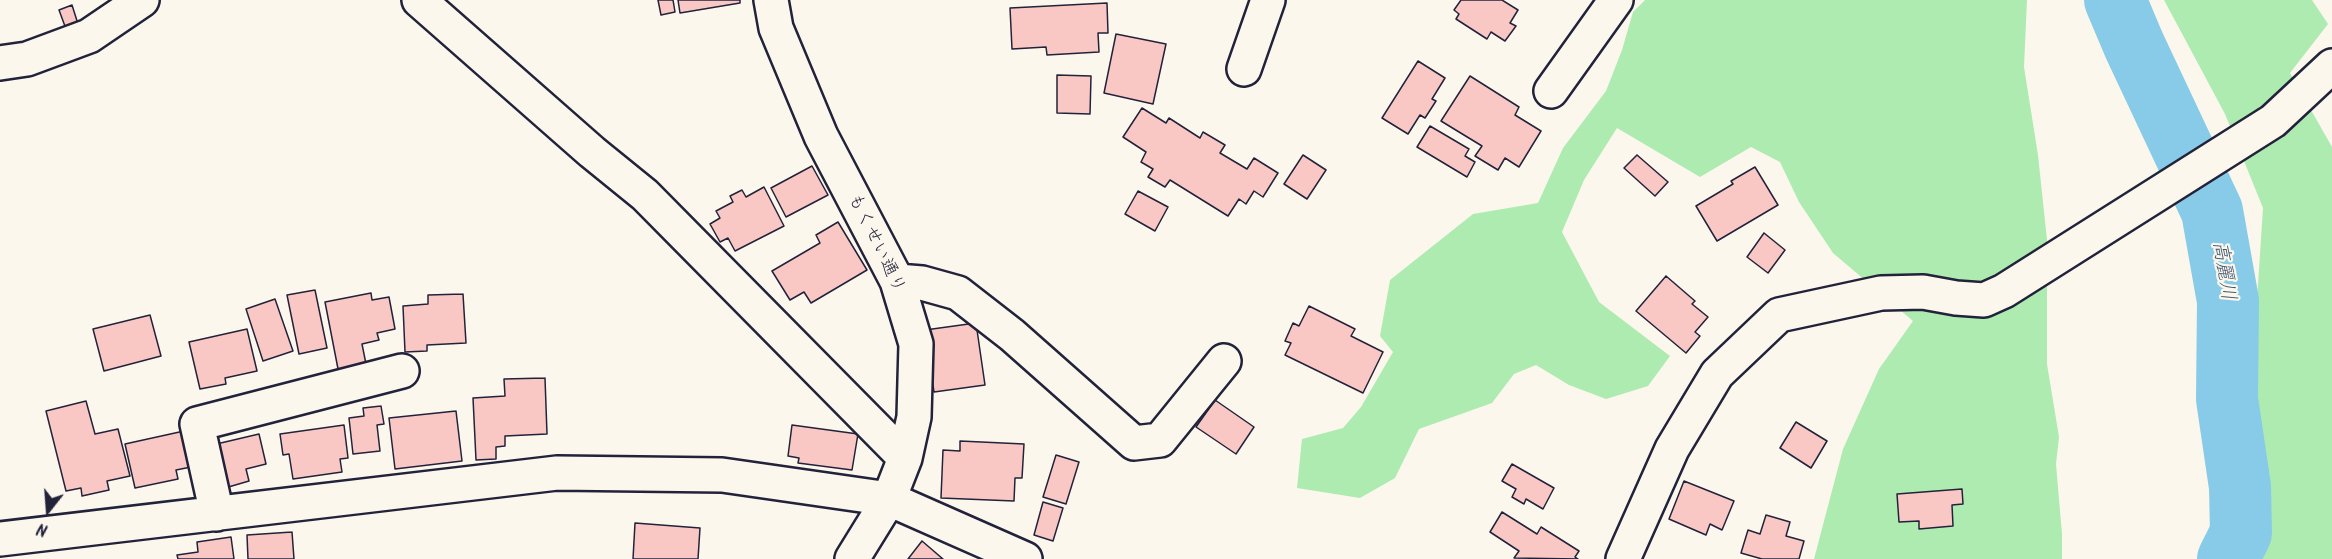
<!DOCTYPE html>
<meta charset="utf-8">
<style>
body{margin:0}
#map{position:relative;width:2332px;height:559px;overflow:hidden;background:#fbf7ec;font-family:Kalam,sans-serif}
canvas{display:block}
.north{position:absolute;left:18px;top:481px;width:60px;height:60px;-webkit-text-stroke:4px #fbf7ec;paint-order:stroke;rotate:197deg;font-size:16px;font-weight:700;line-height:24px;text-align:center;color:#22223b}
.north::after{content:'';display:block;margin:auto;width:21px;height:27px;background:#22223b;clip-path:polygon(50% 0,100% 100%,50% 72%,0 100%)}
</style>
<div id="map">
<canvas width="2332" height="559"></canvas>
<div class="north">N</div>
</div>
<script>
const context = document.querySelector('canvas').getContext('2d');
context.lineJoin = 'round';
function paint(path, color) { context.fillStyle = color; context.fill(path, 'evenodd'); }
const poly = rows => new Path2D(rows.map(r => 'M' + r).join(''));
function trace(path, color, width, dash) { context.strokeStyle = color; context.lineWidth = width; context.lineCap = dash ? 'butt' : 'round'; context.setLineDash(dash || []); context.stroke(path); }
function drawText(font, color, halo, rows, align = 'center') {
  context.font = font + ' Kalam,"Klee One",sans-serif'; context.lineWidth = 4.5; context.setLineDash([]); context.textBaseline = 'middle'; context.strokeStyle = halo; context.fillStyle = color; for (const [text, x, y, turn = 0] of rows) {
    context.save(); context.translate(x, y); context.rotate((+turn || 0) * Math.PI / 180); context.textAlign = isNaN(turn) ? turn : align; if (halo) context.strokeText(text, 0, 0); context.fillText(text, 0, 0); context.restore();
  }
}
paint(poly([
 [1645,0,2027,0,2024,67,2038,155,2047,240,2047,364,2059,437,2056,464,2062,534,2062,559,1814,559,1843,449,1879,369,1913,321,1833,253,1799,202,1780,162,1751,147,1700,177,1617,128,1584,180,1562,232,1599,302,1670,356,1648,386,1606,399,1569,385,1536,365,1514,374,1492,403,1419,429,1395,478,1360,498,1297,488,1302,439,1343,428,1361,407,1393,352,1380,336,1390,280,1473,214,1538,203,1563,148,1606,91,1622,50,1633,12],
 [2164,0,2312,0,2328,24,2290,73,2332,147,2332,559,2246,559,2250,553,2259,485,2249,423,2263,208,2225,114]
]), '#aeebb1');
trace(poly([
 [2115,0,2134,45,2212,211,2228,301,2227,399,2240,487,2241,533,2228,559]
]), '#87cbe8', 62);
const building = poly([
 [658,0,673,0,675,12,661,15,658,0],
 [678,0,740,0,740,3,680,13,678,0],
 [1461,0,1502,0,1518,10,1510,23,1516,26,1505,41,1491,32,1487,39,1456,19,1459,14,1454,10,1461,0],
 [1107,3,1108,33,1098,33,1099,52,1047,55,1046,47,1012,49,1010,8,1107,3],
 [72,5,78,24,66,29,59,10,72,5],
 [1116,34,1166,44,1153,104,1104,93,1116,34],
 [1418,61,1445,78,1432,99,1436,101,1425,118,1420,115,1408,134,1382,118,1418,61],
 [1057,75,1091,76,1090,114,1057,113,1057,75],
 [1470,76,1519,107,1515,115,1541,131,1519,167,1505,158,1498,170,1475,156,1482,146,1441,121,1470,76],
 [1142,108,1166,123,1169,118,1200,138,1203,132,1225,145,1220,153,1247,169,1254,158,1278,173,1263,197,1254,191,1246,204,1239,199,1228,216,1170,180,1165,187,1148,177,1153,169,1141,162,1146,152,1123,137,1142,108],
 [1430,126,1469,149,1465,156,1475,162,1467,177,1417,147,1430,126],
 [1303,155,1326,170,1307,199,1284,184,1303,155],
 [1637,155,1668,182,1655,196,1624,168,1637,155],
 [812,166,828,195,786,217,771,188,812,166],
 [1755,167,1778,205,1717,241,1696,206,1733,184,1731,181,1755,167],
 [764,187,784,226,735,251,728,238,720,242,710,224,720,218,716,211,733,202,730,196,742,190,746,197,764,187],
 [1138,191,1168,207,1155,231,1125,214,1138,191],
 [838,222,867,270,811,303,804,292,790,300,772,271,820,243,816,235,838,222],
 [1764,233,1785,250,1768,273,1747,257,1764,233],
 [1666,276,1695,301,1692,304,1708,317,1695,332,1700,336,1686,353,1636,311,1666,276],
 [315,290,327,348,299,354,287,295,315,290],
 [371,293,372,300,389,297,395,329,377,333,379,340,362,344,367,369,339,374,325,302,371,293],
 [463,294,466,343,427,345,427,351,405,352,403,306,428,304,428,295,463,294],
 [275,299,293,351,263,361,246,309,275,299],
 [1309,306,1355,329,1351,336,1383,352,1363,393,1285,355,1291,343,1285,341,1293,323,1299,326,1309,306],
 [150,315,161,356,104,371,93,329,150,315],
 [976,323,985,385,934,392,925,330,976,323],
 [247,329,257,371,225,378,226,384,200,389,189,342,247,329],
 [545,378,547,434,505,436,505,446,496,447,496,459,476,460,473,398,505,396,504,379,545,378],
 [1215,400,1254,427,1236,454,1196,427,1215,400],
 [86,401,95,434,118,429,130,476,107,481,109,490,82,496,81,488,66,491,46,411,86,401],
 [381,406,384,424,377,425,380,451,353,454,349,418,364,416,363,408,381,406],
 [456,411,462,461,395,469,389,418,456,411],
 [1796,422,1827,441,1811,468,1780,448,1796,422],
 [344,425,348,458,340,459,342,472,293,479,289,454,283,455,280,434,344,425],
 [792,425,858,434,852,470,798,463,799,458,788,456,792,425],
 [184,431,191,467,176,470,178,479,135,488,125,444,184,431],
 [259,434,266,464,246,469,249,481,225,488,208,446,259,434],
 [960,441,1024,444,1022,478,1015,478,1014,501,941,498,943,450,960,451,960,441],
 [1056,455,1079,462,1066,504,1043,497,1056,455],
 [1512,464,1554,488,1543,509,1526,499,1524,504,1512,497,1516,489,1502,481,1512,464],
 [1684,481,1734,501,1722,530,1710,524,1706,535,1669,519,1684,481],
 [1962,489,1963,504,1952,505,1953,526,1919,529,1919,521,1899,522,1897,494,1962,489],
 [1043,502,1063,508,1053,541,1034,535,1043,502],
 [1502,512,1537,534,1541,527,1579,551,1575,557,1578,559,1514,558,1519,551,1490,532,1502,512],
 [1766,515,1790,522,1786,536,1804,541,1799,559,1762,559,1741,553,1748,530,1760,534,1766,515],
 [635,523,700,528,698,559,633,559,635,523],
 [292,532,294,559,248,559,247,535,292,532],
 [231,537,234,559,178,559,177,555,198,552,197,542,231,537],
 [922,541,943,559,908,559,922,541]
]);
paint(building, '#f9c8c4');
trace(building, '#22223b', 1.5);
const minor = poly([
 [419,0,592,152,645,195,905,458],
 [771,0,776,28,821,136,897,281,916,344,914,417,905,458,889,499,852,559],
 [0,63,27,59,89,36,142,0],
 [1244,69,1268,0],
 [1551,91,1616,0],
 [897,281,922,283,958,293,1012,335,1134,443,1160,440,1224,361],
 [217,514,197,424,402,371],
 [0,539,557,473,722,475,889,499,1025,559],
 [1623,559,1672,449,1717,374,1779,315,1881,293,1923,292,1956,298,1984,300,2004,291,2273,121,2332,66]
]);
trace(minor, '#22223b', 38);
trace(minor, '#fbf7ec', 33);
drawText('18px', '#22223b', '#fbf7ec', [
 ["もくせい通り",875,244,64]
]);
drawText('italic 20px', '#40556f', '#fbf7ec', [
 ["高麗川",2222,271,81]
]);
</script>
